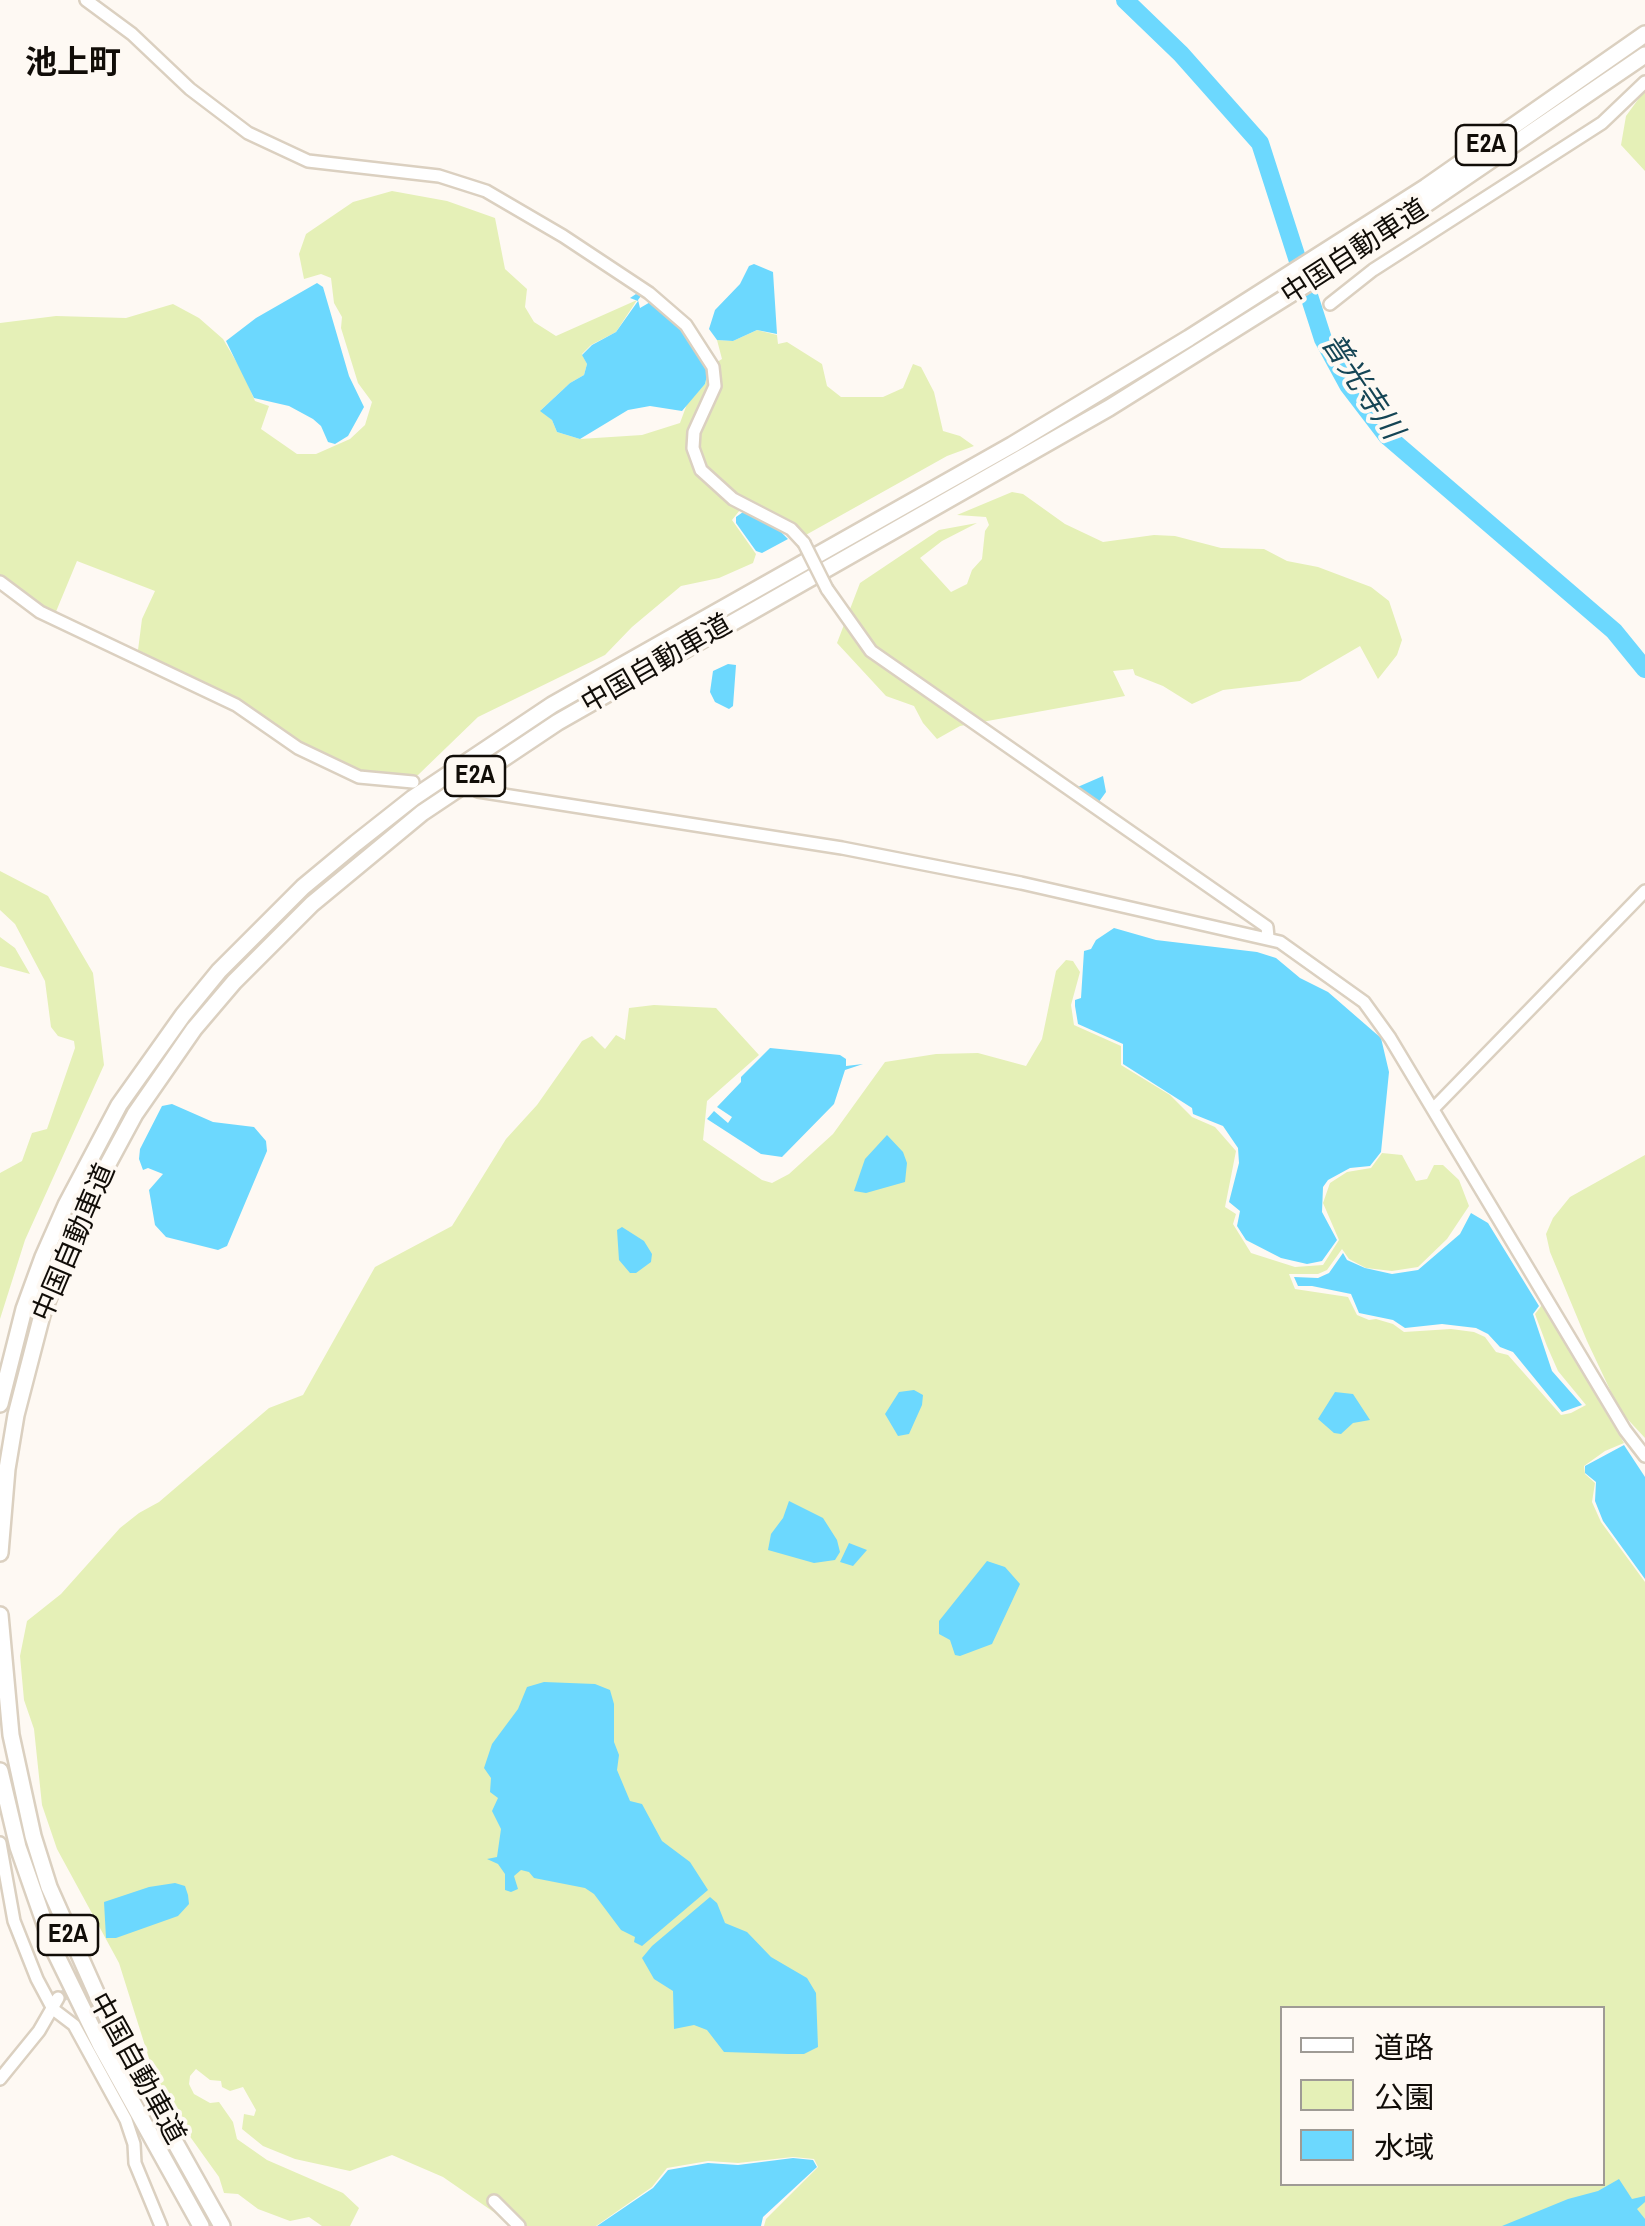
<!DOCTYPE html>
<meta charset="utf-8">
<style>
body{margin:0}
#map{position:relative;width:1645px;height:2226px;overflow:hidden;background:#fef9f3;font-family:"Archivo Narrow","Noto Sans JP",sans-serif}
canvas{display:block}
.legend{position:absolute;left:1280px;top:2006px;width:325px;height:180px;box-sizing:border-box;background:#fef9f3;border:2px solid #9f9b95;margin:0;padding:12px 18px;list-style:none;font-size:30px;color:#110d08}
.legend li{display:flex;align-items:center;gap:20px;height:50px}
.legend b{width:50px;border:2px solid #9f9b95}
</style>
<div id="map">
<canvas width="1645" height="2226"></canvas>
<ul class="legend">
<li><b style="height:12px;background:#fff"></b>道路</li>
<li><b style="height:28px;background:#e5f0b7"></b>公園</li>
<li><b style="height:28px;background:#6cd8fe"></b>水域</li>
</ul>
</div>
<script>
const context = document.querySelector('canvas').getContext('2d');
context.lineJoin = 'round';
function paint(path, color) { context.fillStyle = color; context.fill(path, 'evenodd'); }
const poly = rows => new Path2D(rows.map(r => 'M' + r).join(''));
function trace(path, color, width, dash) { context.strokeStyle = color; context.lineWidth = width; context.lineCap = dash ? 'butt' : 'round'; context.setLineDash(dash || []); context.stroke(path); }
function drawText(font, color, halo, rows, align = 'center') {
  context.font = font + ' "Archivo Narrow","Noto Sans JP",sans-serif'; context.lineWidth = 8; context.setLineDash([]); context.textBaseline = 'middle'; context.strokeStyle = halo; context.fillStyle = color; for (const [text, x, y, turn = 0] of rows) {
    context.save(); context.translate(x, y); context.rotate((+turn || 0) * Math.PI / 180); context.textAlign = isNaN(turn) ? turn : align; if (halo) context.strokeText(text, 0, 0); context.fillText(text, 0, 0); context.restore();
  }
}
paint(poly([
 [1645,90,1645,171,1621,145,1626,116],
 [392,191,447,201,495,218,505,269,527,289,525,307,534,322,556,336,637,300,616,332,591,345,582,354,587,364,584,375,570,383,541,410,552,420,557,432,580,439,642,435,680,423,687,404,705,384,709,367,722,359,717,340,733,341,757,330,777,335,778,344,787,342,822,364,827,386,841,397,883,397,903,388,913,364,921,367,934,392,943,431,960,436,974,446,947,456,804,536,788,522,766,510,740,510,732,520,756,554,753,563,719,578,681,586,632,627,605,655,478,717,418,775,370,776,350,767,298,741,233,697,138,650,142,619,155,591,77,561,55,614,0,576,0,323,56,316,126,318,173,304,199,318,223,339,243,373,255,401,269,406,261,429,297,454,316,454,350,439,365,425,372,402,358,383,341,328,342,317,334,303,331,278,321,274,304,279,299,254,306,234,353,202],
 [1012,492,1023,494,1065,524,1103,542,1154,535,1175,536,1221,548,1264,549,1287,561,1318,567,1371,587,1389,601,1402,640,1397,655,1378,679,1360,646,1300,681,1223,690,1192,704,1163,686,1135,675,1133,669,1113,671,1125,696,960,726,937,739,923,723,914,706,886,696,837,643,860,583,939,530,977,523,942,541,920,558,951,592,967,584,972,570,982,559,985,531,989,525,986,517,957,515],
 [0,871,48,896,93,973,104,1065,25,1240,0,1319,0,1173,22,1161,32,1133,47,1129,75,1048,74,1041,58,1036,51,1027,45,981,15,924,0,910],
 [0,937,15,948,30,974,0,966],
 [1066,960,1073,961,1080,972,1071,1005,1074,1025,1121,1046,1121,1065,1170,1095,1192,1117,1215,1127,1236,1151,1225,1207,1236,1214,1233,1224,1251,1253,1295,1267,1323,1265,1339,1240,1323,1203,1330,1183,1347,1172,1371,1168,1382,1153,1402,1155,1416,1181,1427,1179,1434,1165,1443,1165,1459,1180,1469,1206,1447,1239,1418,1267,1392,1271,1366,1268,1349,1259,1342,1249,1327,1270,1318,1274,1289,1274,1295,1289,1348,1297,1357,1315,1369,1320,1376,1319,1393,1324,1404,1332,1451,1329,1474,1332,1485,1337,1496,1352,1508,1355,1561,1415,1571,1413,1586,1405,1558,1371,1547,1346,1535,1314,1542,1305,1624,1443,1605,1451,1584,1466,1585,1474,1595,1483,1592,1502,1601,1522,1645,1582,1645,2226,764,2226,766,2219,818,2167,814,2159,793,2157,738,2163,708,2161,667,2168,652,2187,596,2226,524,2226,498,2215,443,2177,392,2155,350,2171,295,2159,263,2146,242,2129,244,2114,254,2116,256,2110,243,2087,230,2091,222,2087,221,2081,210,2080,196,2069,190,2076,189,2084,194,2094,210,2103,219,2102,233,2122,237,2139,267,2160,343,2193,359,2208,350,2226,322,2226,309,2217,290,2221,258,2209,238,2194,224,2193,219,2177,186,2131,152,2068,119,1963,57,1849,42,1805,34,1729,24,1700,20,1656,27,1621,61,1594,120,1528,139,1513,159,1502,269,1408,303,1395,375,1267,452,1226,506,1139,537,1105,582,1041,592,1036,605,1049,616,1035,625,1040,629,1008,654,1005,716,1008,759,1055,707,1101,703,1140,762,1180,772,1183,789,1174,833,1134,885,1062,936,1054,978,1053,1026,1066,1042,1039,1056,971],
 [1282,2008,1602,2008,1602,2184,1282,2184],
 [1645,1155,1645,1438,1620,1411,1587,1341,1550,1252,1546,1234,1553,1218,1570,1197]
]), '#e5f0b7');
paint(poly([
 [754,264,773,272,777,334,757,330,733,341,717,340,709,329,715,310,740,284,749,266],
 [317,283,323,287,349,376,364,407,348,436,335,444,328,442,321,426,313,419,289,406,254,398,226,341,256,318],
 [636,294,641,296,638,300,640,308,652,301,673,314,709,367,705,384,682,411,650,406,628,410,580,439,557,432,552,420,540,411,570,383,584,375,587,364,582,355,592,345,616,332,638,301,630,298],
 [743,512,779,530,788,539,762,553,756,551,736,523,736,517],
 [728,664,736,665,733,706,729,709,715,702,710,692,713,671],
 [1103,776,1106,792,1098,803,1073,789],
 [1114,928,1156,940,1257,952,1276,958,1300,978,1328,992,1381,1038,1389,1072,1381,1152,1370,1166,1350,1168,1328,1180,1323,1187,1322,1212,1337,1240,1322,1261,1307,1264,1281,1258,1246,1240,1237,1226,1240,1211,1229,1202,1239,1163,1238,1148,1223,1126,1193,1114,1192,1108,1123,1064,1123,1044,1078,1024,1075,1006,1075,1000,1081,998,1084,951,1091,949,1096,940],
 [770,1048,840,1055,846,1059,846,1066,863,1064,845,1070,834,1104,782,1157,761,1154,707,1119,714,1111,728,1123,732,1117,717,1107,741,1082,741,1077],
 [172,1104,213,1122,254,1127,266,1141,267,1151,227,1246,218,1250,166,1237,155,1225,149,1190,163,1174,148,1168,143,1170,139,1159,140,1149,162,1106],
 [887,1135,903,1152,907,1163,905,1182,866,1193,854,1191,865,1159],
 [1471,1213,1488,1223,1539,1306,1533,1314,1552,1371,1582,1405,1562,1412,1513,1352,1500,1347,1488,1334,1476,1328,1442,1324,1405,1328,1393,1320,1359,1313,1351,1294,1312,1286,1298,1286,1294,1277,1318,1278,1329,1273,1343,1253,1347,1260,1365,1268,1392,1274,1418,1270,1460,1234],
 [622,1227,644,1241,652,1254,651,1262,636,1273,630,1273,619,1260,617,1230],
 [914,1390,923,1395,922,1405,909,1434,898,1436,885,1414,899,1392],
 [1335,1392,1353,1394,1370,1420,1353,1423,1341,1434,1334,1433,1318,1419],
 [1624,1445,1645,1477,1645,1579,1603,1521,1595,1501,1596,1482,1585,1473,1585,1466],
 [789,1501,823,1518,837,1540,840,1552,835,1560,814,1563,768,1550,771,1534,783,1518],
 [849,1543,867,1550,853,1566,840,1562],
 [987,1561,1005,1567,1020,1584,992,1644,960,1656,955,1655,950,1640,939,1634,939,1621],
 [544,1682,595,1684,610,1690,614,1704,614,1742,619,1755,617,1770,630,1801,642,1804,662,1841,690,1862,708,1890,642,1946,634,1942,635,1937,621,1930,594,1894,585,1888,534,1878,529,1872,521,1870,514,1876,518,1889,511,1892,505,1890,505,1874,498,1864,487,1859,497,1857,501,1829,492,1811,498,1798,490,1792,491,1778,484,1768,492,1744,518,1709,527,1687],
 [175,1883,185,1886,188,1895,189,1904,178,1916,116,1938,106,1938,104,1902,149,1887],
 [710,1897,717,1903,725,1923,747,1932,771,1957,807,1978,816,1993,818,2047,804,2054,788,2054,724,2052,707,2030,694,2025,674,2029,673,1991,654,1979,642,1958,652,1946],
 [793,2158,813,2160,817,2167,763,2217,761,2226,597,2226,653,2188,668,2170,708,2163,738,2165],
 [1619,2179,1632,2199,1645,2196,1645,2202,1637,2209,1645,2219,1645,2226,1502,2226,1568,2199,1598,2191]
]), '#6cd8fe');
trace(poly([
 [1125,0,1181,54,1260,143,1323,339,1348,385,1387,436,1614,631,1645,669]
]), '#6cd8fe', 18);
trace(poly([
 [58,1998,101,1978]
]), '#dad6d0', 11, [11, 5.5]);
const minor = poly([
 [86,0,132,34,190,89,248,133,308,161,439,176,486,191,563,236,649,293,686,325,713,367,715,386,694,432,693,448,701,470,733,499,791,529,804,543],
 [1330,304,1373,270,1602,123,1645,82],
 [0,582,40,612,236,705,298,748,359,777,413,782],
 [827,589,871,651,1267,927,1268,937],
 [478,791,842,848,1021,883,1280,942,1364,1002,1390,1038,1625,1430,1645,1456],
 [1434,1108,1645,891],
 [0,1843,14,1921,37,1979,53,2009,74,2025,126,2120,134,2144,135,2163,161,2226],
 [0,2079,39,2031,58,1998],
 [494,2201,519,2226]
]);
const highway = poly([
 [0,1404,24,1309,43,1257,66,1205,119,1105,183,1015,219,971,303,887,356,843,413,798,552,705,1012,445,1189,338,1426,187,1645,34],
 [0,1553,7,1469,16,1415,42,1315,82,1212,135,1114,194,1029,234,982,312,904,422,813,558,722,1109,408,1331,269,1645,55],
 [0,1615,11,1735,33,1836,49,1887,115,2035,222,2226],
 [0,1771,18,1847,54,1950,100,2044,201,2226]
]);
trace(minor, '#dbd0c0', 16);
trace(highway, '#dbd0c0', 20);
trace(minor, '#fff', 11);
trace(highway, '#fff', 15);
const minorBridge = poly([
 [804,543,827,589]
]);
trace(minorBridge, '#dbd0c0', 16, []);
trace(minorBridge, '#fff', 11);
for (const [x, y, w] of [
 [1486,145,60],
 [475,776,60],
 [68,1935,60]
]) { const box = new Path2D(); box.roundRect(x - w / 2, y - 20, w, 40, 8); context.fillStyle = '#fef9f3'; context.fill(box); trace(box, '#110d08', 2.5); }
drawText('bold 25px', '#110d08', null, [
 ["E2A",1486,145],
 ["E2A",475,776],
 ["E2A",68,1935]
]);
drawText('28px', '#110d08', '#fef9f3', [
 ["中国自動車道",1355,253,-33],
 ["中国自動車道",657,665,-30],
 ["中国自動車道",75,1243,-67],
 ["中国自動車道",136,2069,61]
]);
drawText('italic 30px', '#154555', '#fef9f3', [
 ["普光寺川",1361,387,56]
]);
drawText('bold 32px', '#110d08', '#fef9f3', [
 ["池上町",73,64]
]);
</script>
